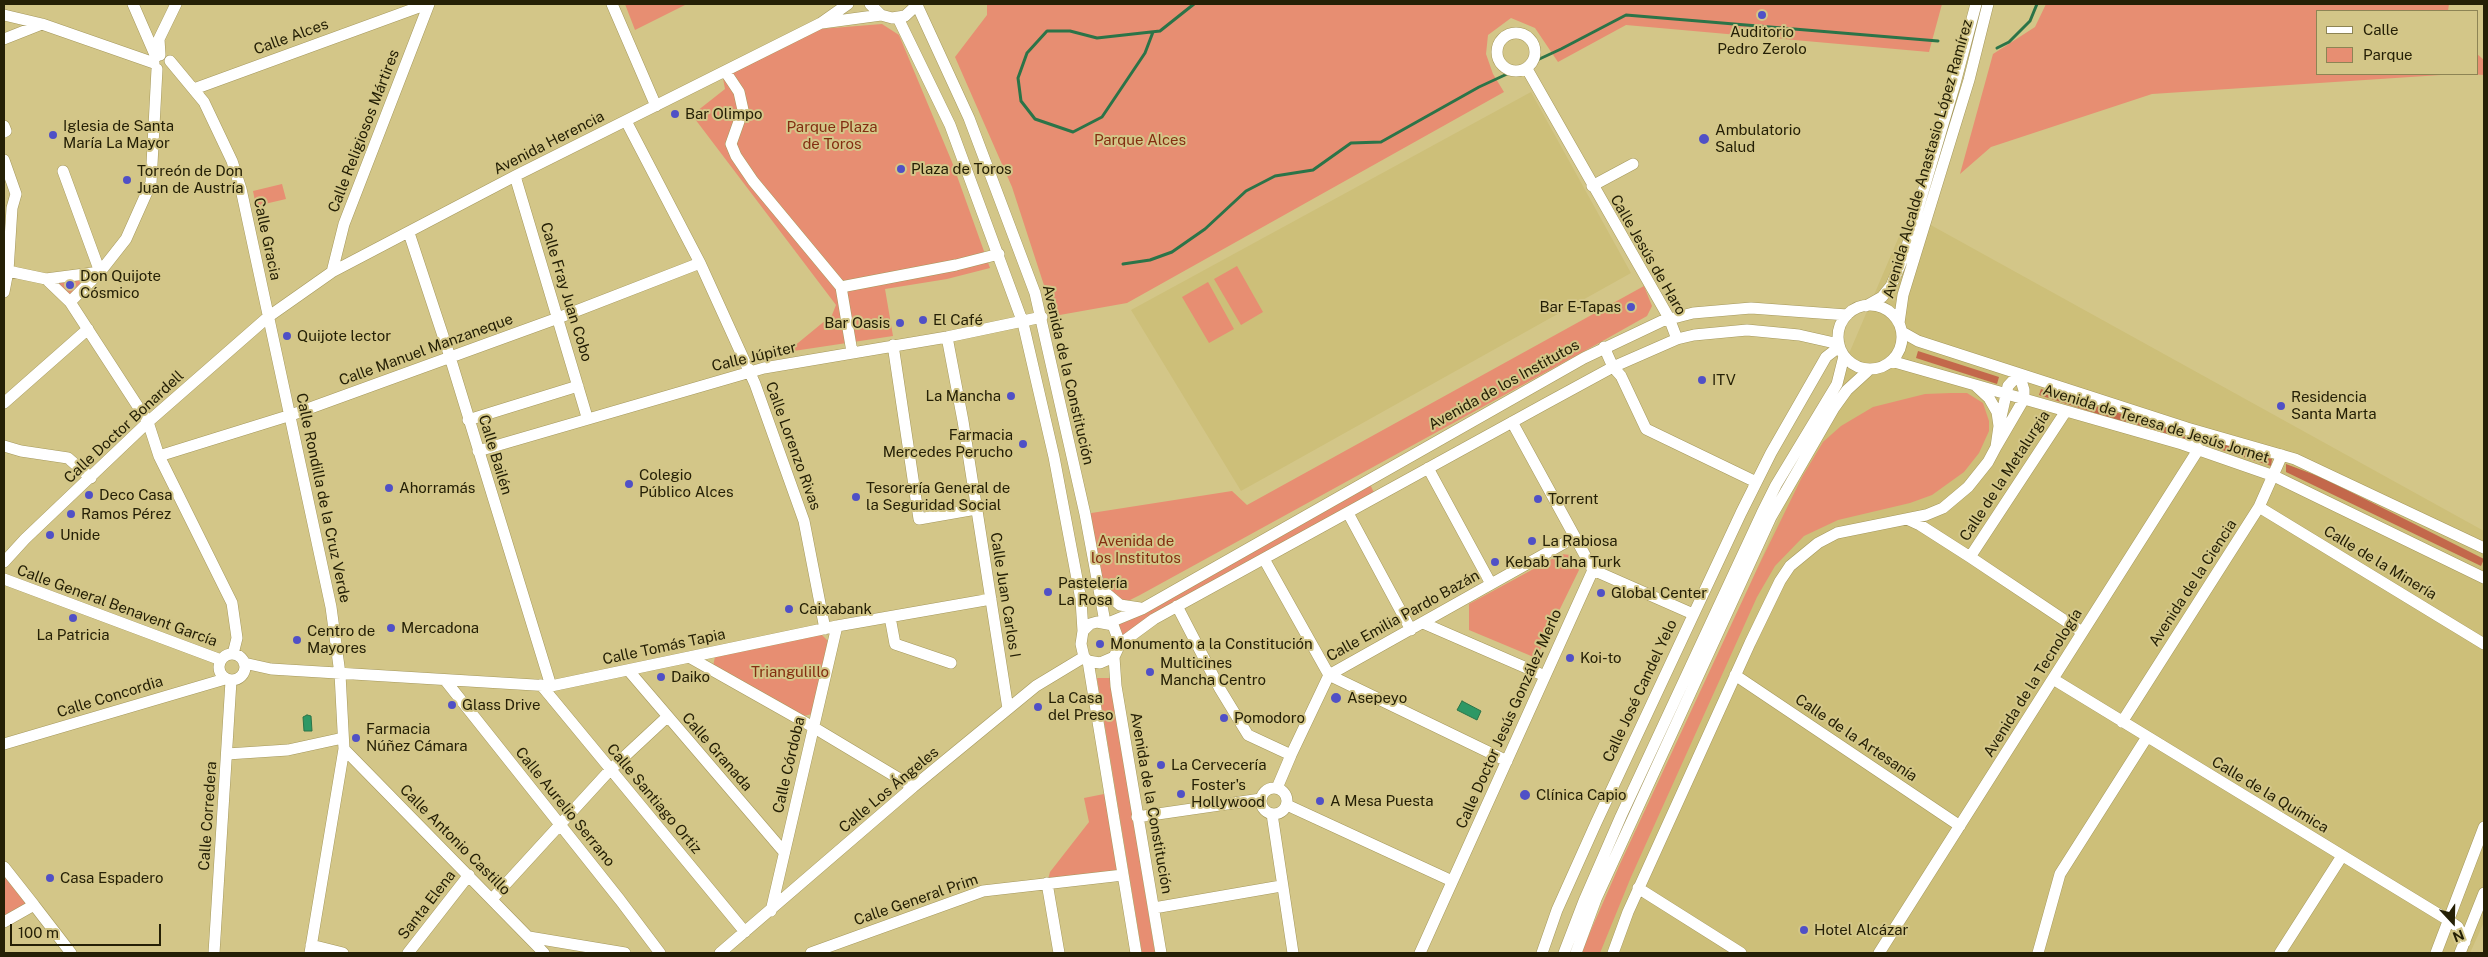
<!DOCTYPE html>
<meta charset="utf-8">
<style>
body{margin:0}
#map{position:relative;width:2488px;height:957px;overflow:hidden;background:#d3c688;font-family:"Public Sans",sans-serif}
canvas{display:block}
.frame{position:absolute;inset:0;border:5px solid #252006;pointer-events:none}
.legend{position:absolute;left:2316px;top:10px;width:162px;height:65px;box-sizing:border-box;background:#d3c688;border:1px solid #8d8454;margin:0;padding:6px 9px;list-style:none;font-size:15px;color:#252006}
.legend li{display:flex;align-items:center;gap:10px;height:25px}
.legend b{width:25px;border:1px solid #8d8454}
.north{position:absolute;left:2428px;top:897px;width:50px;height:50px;-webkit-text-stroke:4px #d3c688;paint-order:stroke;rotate:159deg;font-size:14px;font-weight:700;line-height:20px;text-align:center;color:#252006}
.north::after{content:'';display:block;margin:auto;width:18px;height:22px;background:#252006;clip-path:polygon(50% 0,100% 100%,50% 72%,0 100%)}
.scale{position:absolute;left:10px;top:924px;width:151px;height:22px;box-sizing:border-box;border:2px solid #252006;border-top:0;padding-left:6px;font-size:15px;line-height:18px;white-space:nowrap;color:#252006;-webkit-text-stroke:4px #d3c688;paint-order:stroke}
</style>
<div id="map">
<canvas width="2488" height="957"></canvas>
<div class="frame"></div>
<ul class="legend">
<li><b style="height:6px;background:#fff"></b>Calle</li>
<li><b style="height:14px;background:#e78e72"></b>Parque</li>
</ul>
<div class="north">N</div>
<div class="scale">100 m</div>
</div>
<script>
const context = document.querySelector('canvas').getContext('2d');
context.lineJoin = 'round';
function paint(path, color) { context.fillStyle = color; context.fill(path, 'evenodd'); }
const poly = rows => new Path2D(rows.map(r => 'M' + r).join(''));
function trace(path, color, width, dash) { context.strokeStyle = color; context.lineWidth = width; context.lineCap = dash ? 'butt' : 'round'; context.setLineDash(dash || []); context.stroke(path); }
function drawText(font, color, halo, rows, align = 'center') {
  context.font = font + ' "Public Sans",sans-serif'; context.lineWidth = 4; context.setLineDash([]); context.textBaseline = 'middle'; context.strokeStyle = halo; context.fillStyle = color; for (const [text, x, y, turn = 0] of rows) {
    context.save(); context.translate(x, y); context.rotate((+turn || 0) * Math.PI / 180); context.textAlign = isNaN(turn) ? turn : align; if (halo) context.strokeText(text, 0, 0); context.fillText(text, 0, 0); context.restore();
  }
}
paint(poly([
 [1531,92,1631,273,1241,491,1131,310],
 [1909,213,2484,531,2484,922,2470,953,1593,953]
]), '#cdbf79');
paint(poly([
 [625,4,687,4,635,30],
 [987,4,1942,4,1929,52,1626,25,1558,62,1535,28,1511,18,1488,35,1486,54,1493,74,1504,92,1127,303,1054,316,1012,187,955,57,987,15],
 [2046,4,2449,4,2448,11,2317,11,2317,74,2456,74,2152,94,1991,147,1960,174,1993,54,2035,27],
 [882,24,899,35,952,162,990,268,947,279,885,289,893,336,787,352,832,315,836,305,692,115,725,89,723,78,820,29],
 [2477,54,2484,60,2484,75,2470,74,2477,74],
 [282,184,286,199,256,206,253,191],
 [1237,266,1263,312,1241,325,1214,279],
 [100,272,70,302,46,279],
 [1208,282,1234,329,1209,343,1182,297],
 [1644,286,1652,306,1647,316,1599,343,1140,595,1120,605,1101,589,1085,514,1232,491,1247,505],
 [1951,393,1967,393,1983,403,1989,421,1989,431,1979,453,1964,472,1932,495,1910,503,1838,520,1804,536,1775,566,1757,597,1631,877,1600,953,1581,953,1619,866,1758,567,1802,477,1823,442,1841,426,1873,407,1925,394],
 [1368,480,1376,497,1120,644,1113,625],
 [1561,554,1571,555,1579,570,1536,658,1469,630,1469,604],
 [821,634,829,642,812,714,804,716,713,666,715,657],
 [1097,678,1110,678,1155,953,1142,953],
 [1109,793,1123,875,1047,883,1050,872,1089,822,1084,798],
 [4,871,30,904,4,919]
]), '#e78e72');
paint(poly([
 [1918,351,1999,377,1997,384,1916,358],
 [2041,389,2125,415,2126,423,2039,395],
 [2138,419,2183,432,2186,441,2137,425],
 [2219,442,2272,459,2271,466,2216,448],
 [2286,464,2323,478,2484,559,2481,566,2286,472]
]), '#c3684b');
const water = poly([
 [1462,701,1481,711,1477,720,1457,710,1462,701],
 [307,715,311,716,312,731,304,731,303,717,307,715]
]);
paint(water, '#2e9865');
trace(water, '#2b7448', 1);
trace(poly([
 [1153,32,1145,53,1102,117,1073,132,1035,119,1021,101,1018,78,1027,53,1047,31,1070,31,1097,38,1160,31,1194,4],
 [1997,48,2009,42,2030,21,2037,4],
 [1123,264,1150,260,1172,252,1205,229,1246,191,1275,176,1313,170,1351,143,1381,142,1479,87,1561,49,1626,15,1938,41]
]), '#2b7448', 3);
const minor = poly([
 [133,4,156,57],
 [612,4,656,106],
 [870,4,881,15,892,18,905,16,918,4],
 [917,5,969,118,1035,293,1085,514,1105,622],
 [4,15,42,24,154,63],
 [898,18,950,125,1023,323,1054,457,1081,600,1083,631],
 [822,23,881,15],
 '1497 52a19 19 0 1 1 38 0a19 19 0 1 1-38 0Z',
 [4,39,42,24],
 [160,55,159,39,176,4],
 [170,61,204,102,232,161,241,189,331,607,340,674,344,749,310,953],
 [1527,69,1669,318,1677,339],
 [725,71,739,92,743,110,731,144,736,156,753,181,841,287,852,352],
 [194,89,427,4],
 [626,121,700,263,755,384,804,521,825,629],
 [4,126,6,131,4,132],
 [4,160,16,194,12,208,8,271,4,292],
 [63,171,100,272],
 [515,176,587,417],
 [1592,186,1633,164],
 [409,233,450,357,551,686],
 [8,271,46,279,100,272],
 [332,272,344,224,429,4],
 [46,279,70,302,148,422,159,456,232,603,237,638,233,654],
 [841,287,956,265,999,254],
 [70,302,100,272,126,239,151,183,157,69],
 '1838 337a32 32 0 1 1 64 0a32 32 0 1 1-64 0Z',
 [1866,306,1882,297,1891,286,1904,256,1954,87,1976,4],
 [1899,323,1903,295,1969,80,1988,4],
 [1902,332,1918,341,2187,428,2295,459,2484,548],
 [947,337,963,421,1008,709],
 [893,345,919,519,976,509],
 [1604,347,1613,367,1621,376,1646,429,1756,482],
 [1891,361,2182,444,2274,476,2484,578],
 [1976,386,1989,398,1997,412,1999,426,1996,447,2024,399,2024,390,2019,374,2008,386,1999,426],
 [4,403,88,329],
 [468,420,578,386],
 [1512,422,1593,570,1693,614],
 [4,446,21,451,68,458,91,478],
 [478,451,764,368,947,337,1042,317],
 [159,456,291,415,558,318,700,263],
 [1428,468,1491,584],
 [2259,507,2484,644],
 [1348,513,1411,630],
 [1907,519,1920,525,1970,557,2082,632],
 [1970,557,2066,411],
 [1264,559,1329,675,1507,761],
 [4,562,25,539,148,422,268,317,332,272,515,176,821,23,848,4],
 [4,579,221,660],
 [1101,589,1120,605,1140,608],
 [1177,606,1220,689,1248,735,1291,755],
 [890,617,895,644,951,663],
 [1097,622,1113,625,1120,644,1114,657,1100,663,1088,661,1084,657,1081,644,1083,631,1090,624,1097,622],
 [1108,623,1142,609,1584,358,1662,321,1693,313,1751,308,1847,315],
 [1423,623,1545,676],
 [1120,644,1154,619,1545,404,1613,367,1677,339,1694,335,1747,330,1799,335,1839,344],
 '219 667a13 13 0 1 1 26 0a13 13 0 1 1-26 0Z',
 [689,657,813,727,913,787],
 [1114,657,1116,686,1161,953],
 [1088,661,1136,953],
 [244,663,271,669,551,686,837,626,991,599],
 [629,671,784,852],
 [1735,675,1960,826],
 [2053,679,2448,920,2458,927,2465,942],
 [445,680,620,900,660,953],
 [541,685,745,932],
 [2122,722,2259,507,2282,455],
 [4,744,225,679],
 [344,749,544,953],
 [227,754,288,750,343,738],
 '1261 801a13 13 0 1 1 26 0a13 13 0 1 1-26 0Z',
 [1277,788,1291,755,1329,675,1575,537],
 [1287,805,1452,881],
 [1272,814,1293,953],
 [1137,817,1261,799],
 [4,867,34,905,4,922],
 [1047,883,1059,953],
 [1638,888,1741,953],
 [492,899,610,770,667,717],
 [34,905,71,953],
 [1154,908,1281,886],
 [771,911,837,626],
 [529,937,625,953],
 [311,945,343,953],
 [214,953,231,681],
 [408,953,469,875],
 [720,953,913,787,1036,686,1084,657],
 [811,953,983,891,1123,875],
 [1420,953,1593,570],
 [1542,953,1557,910,1596,823,1741,513,1771,453,1826,357,1839,347],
 [1564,953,1584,901,1621,816,1762,513,1776,485,1837,384,1844,356],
 [1576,953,1596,899,1771,517,1834,408,1847,390,1870,369],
 [1613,953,1628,912,1750,643,1780,581,1790,566,1818,543,1837,533,1926,515,1943,508,1968,487,1988,462,1996,447],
 [1879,953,2198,450,2196,439,2187,428],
 [2038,953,2060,874,2147,737],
 [2280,953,2342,856],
 [2436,953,2484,827],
 [2460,953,2484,893]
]);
trace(minor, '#a5985c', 12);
trace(minor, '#fff', 11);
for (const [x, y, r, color] of [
 [1762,15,5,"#5050c6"],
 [675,114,5,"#5050c6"],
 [53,135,5,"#5050c6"],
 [1704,139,6,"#5050c6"],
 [901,169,5,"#5050c6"],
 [127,180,5,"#5050c6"],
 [70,285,5,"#5050c6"],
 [1631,307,5,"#5050c6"],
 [923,320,5,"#5050c6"],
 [900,323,5,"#5050c6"],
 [287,336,5,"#5050c6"],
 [1702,380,5,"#5050c6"],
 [1011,396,5,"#5050c6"],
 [2281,406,5,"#5050c6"],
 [1023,444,5,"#5050c6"],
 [629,484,5,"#5050c6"],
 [389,488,5,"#5050c6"],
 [89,495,5,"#5050c6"],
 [856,497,5,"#5050c6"],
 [1538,499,5,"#5050c6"],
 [71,514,5,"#5050c6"],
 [50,535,5,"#5050c6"],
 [1532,541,5,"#5050c6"],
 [1495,562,5,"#5050c6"],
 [1048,592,5,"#5050c6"],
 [1601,593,5,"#5050c6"],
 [789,609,5,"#5050c6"],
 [73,618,5,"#5050c6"],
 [391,628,5,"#5050c6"],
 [297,640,5,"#5050c6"],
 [1100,644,5,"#5050c6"],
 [1570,658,5,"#5050c6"],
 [1150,672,5,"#5050c6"],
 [661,677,5,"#5050c6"],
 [1336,698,6,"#5050c6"],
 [452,705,5,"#5050c6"],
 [1038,707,5,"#5050c6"],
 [1224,718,5,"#5050c6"],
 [356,738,5,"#5050c6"],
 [1161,765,5,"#5050c6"],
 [1181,794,5,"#5050c6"],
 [1525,795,6,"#5050c6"],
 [1320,801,5,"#5050c6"],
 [50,878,5,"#5050c6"],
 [1804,930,5,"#5050c6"]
]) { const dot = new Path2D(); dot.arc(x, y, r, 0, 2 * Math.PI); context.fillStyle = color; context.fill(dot); trace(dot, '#d3c688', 2); }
drawText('15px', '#252006', '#d3c688', [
 ["Auditorio",1762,32,"center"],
 ["Pedro Zerolo",1762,49,"center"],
 ["Bar Olimpo",685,114],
 ["Iglesia de Santa",63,126],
 ["María La Mayor",63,143],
 ["Ambulatorio",1715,130],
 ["Salud",1715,147],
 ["Plaza de Toros",911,169],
 ["Torreón de Don",137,171],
 ["Juan de Austría",137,188],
 ["Don Quijote",80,276],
 ["Cósmico",80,293],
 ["Bar E-Tapas",1621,307,"right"],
 ["El Café",933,320],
 ["Bar Oasis",890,323,"right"],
 ["Quijote lector",297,336],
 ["ITV",1712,380],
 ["La Mancha",1001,396,"right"],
 ["Residencia",2291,397],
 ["Santa Marta",2291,414],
 ["Farmacia",1013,435,"right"],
 ["Mercedes Perucho",1013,452,"right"],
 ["Colegio",639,475],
 ["Público Alces",639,492],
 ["Ahorramás",399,488],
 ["Tesorería General de",866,488],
 ["la Seguridad Social",866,505],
 ["Deco Casa",99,495],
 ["Torrent",1548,499],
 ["Ramos Pérez",81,514],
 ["Unide",60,535],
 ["La Rabiosa",1542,541],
 ["Kebab Taha Turk",1505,562],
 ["Pastelería",1058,583],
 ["La Rosa",1058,600],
 ["Global Center",1611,593],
 ["Caixabank",799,609],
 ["Mercadona",401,628],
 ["Centro de",307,631],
 ["Mayores",307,648],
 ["La Patricia",73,635,"center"],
 ["Monumento a la Constitución",1110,644],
 ["Koi-to",1580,658],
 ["Multicines",1160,663],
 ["Mancha Centro",1160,680],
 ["Daiko",671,677],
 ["La Casa",1048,698],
 ["del Preso",1048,715],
 ["Asepeyo",1347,698],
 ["Glass Drive",462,705],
 ["Pomodoro",1234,718],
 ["Farmacia",366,729],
 ["Núñez Cámara",366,746],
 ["La Cervecería",1171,765],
 ["Foster's",1191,785],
 ["Hollywood",1191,802],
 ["Clínica Capio",1536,795],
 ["A Mesa Puesta",1330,801],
 ["Casa Espadero",60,878],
 ["Hotel Alcázar",1814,930]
], 'left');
drawText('15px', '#252006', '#d3c688', [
 ["Calle Alces",291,37,-20],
 ["Calle Religiosos Mártires",364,131,-69],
 ["Avenida Herencia",549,143,-27],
 ["Avenida Alcalde Anastasio López Ramírez",1928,159,-74],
 ["Calle Gracia",267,239,78],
 ["Calle Jesús de Haro",1648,255,60],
 ["Calle Fray Juan Cobo",566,292,73],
 ["Calle Manuel Manzaneque",426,350,-20],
 ["Calle Júpiter",754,357,-13],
 ["Avenida de la Constitución",1068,375,77],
 ["Avenida de los Institutos",1504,385,-29],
 ["Avenida de Teresa de Jesús Jornet",2156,424,17],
 ["Calle Doctor Bonardell",124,427,-43],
 ["Calle Lorenzo Rivas",793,446,70],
 ["Calle Bailén",495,455,73],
 ["Calle de la Metalurgia",2005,476,-57],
 ["Calle Rondilla de la Cruz Verde",323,498,78],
 ["Calle de la Minería",2380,563,31],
 ["Avenida de la Ciencia",2193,583,-57],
 ["Calle Juan Carlos I",1005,595,81],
 ["Calle General Benavent García",117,606,20],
 ["Calle Emilia Pardo Bazán",1403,616,-29],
 ["Calle Tomás Tapia",664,647,-12],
 ["Avenida de la Tecnología",2033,683,-58],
 ["Calle José Candel Yelo",1640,691,-65],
 ["Calle Concordia",110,697,-17],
 ["Calle Doctor Jesús González Merlo",1509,719,-66],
 ["Calle de la Artesanía",1856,738,34],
 ["Calle Granada",717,752,49],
 ["Calle Córdoba",789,765,-77],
 ["Calle Los Ángeles",889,790,-40],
 ["Calle de la Química",2270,795,31],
 ["Calle Santiago Ortiz",654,799,50],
 ["Avenida de la Constitución",1151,803,80],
 ["Calle Aurelio Serrano",565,807,51],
 ["Calle Corredera",208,816,-86],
 ["Calle Antonio Castillo",455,840,45],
 ["Calle General Prim",916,900,-19],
 ["Santa Elena",427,905,-52]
]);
drawText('15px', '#832e11', '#d3c688', [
 ["Parque Plaza",832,127],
 ["de Toros",832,144],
 ["Parque Alces",1140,140],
 ["Avenida de",1136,541],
 ["los Institutos",1136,558],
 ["Triangulillo",790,672]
]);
</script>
